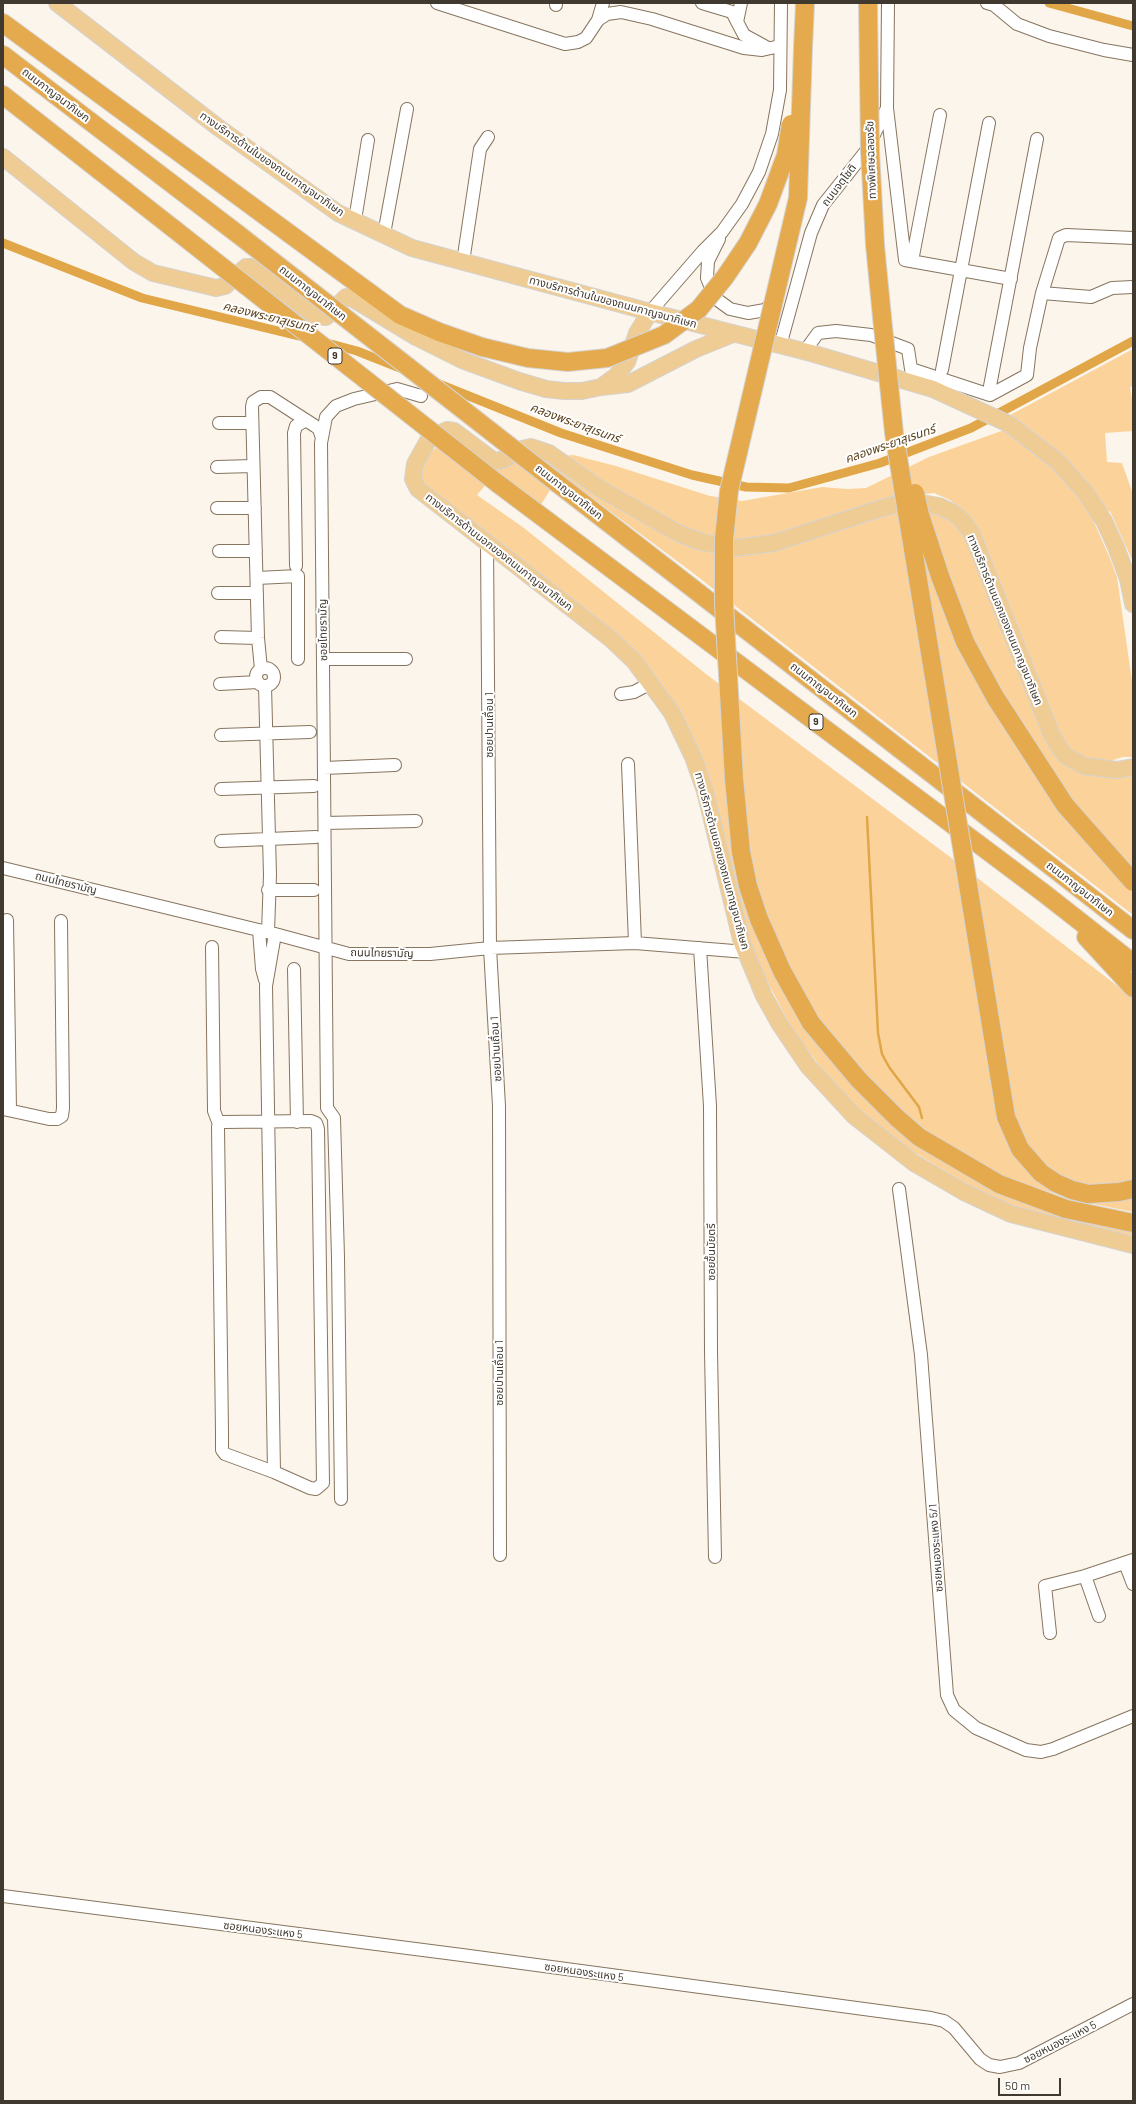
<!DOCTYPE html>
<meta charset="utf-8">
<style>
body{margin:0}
#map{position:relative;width:1136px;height:2104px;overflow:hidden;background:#fcf5eb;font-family:Barlow,sans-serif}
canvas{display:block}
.frame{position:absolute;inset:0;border:4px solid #40392f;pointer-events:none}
.scale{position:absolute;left:998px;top:2078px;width:63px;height:18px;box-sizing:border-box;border:2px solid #40392f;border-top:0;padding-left:5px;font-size:12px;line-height:14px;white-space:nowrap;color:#40392f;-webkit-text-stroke:3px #fff;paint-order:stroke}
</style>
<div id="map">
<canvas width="1136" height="2104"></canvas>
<div class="frame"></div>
<div class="scale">50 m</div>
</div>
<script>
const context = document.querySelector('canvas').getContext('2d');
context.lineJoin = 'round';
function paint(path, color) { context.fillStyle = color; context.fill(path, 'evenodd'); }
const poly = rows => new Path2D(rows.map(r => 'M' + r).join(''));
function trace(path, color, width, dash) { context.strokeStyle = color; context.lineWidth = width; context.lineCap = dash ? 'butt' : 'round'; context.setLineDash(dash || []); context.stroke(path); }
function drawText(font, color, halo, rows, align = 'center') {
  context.font = font + ' Barlow,"Noto Sans Thai",sans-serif'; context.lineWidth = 4; context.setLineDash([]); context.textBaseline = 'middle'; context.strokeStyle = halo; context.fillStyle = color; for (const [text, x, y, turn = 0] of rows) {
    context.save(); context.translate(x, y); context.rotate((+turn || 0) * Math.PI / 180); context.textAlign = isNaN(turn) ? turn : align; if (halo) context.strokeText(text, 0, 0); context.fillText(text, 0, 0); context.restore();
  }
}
paint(poly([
 [1133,349,1133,386,1130,387,1133,405,1133,431,1105,433,1107,462,1122,463,1133,494,1133,562,1110,511,1093,520,1109,556,1117,577,1133,688,1133,757,1123,757,1104,763,1074,756,1060,741,984,542,969,515,950,500,934,493,901,497,761,541,741,544,692,533,617,493,563,456,573,455,616,466,710,496,742,501,822,487,847,489,866,488,929,457,1004,430,999,421],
 [448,437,487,466,526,453,546,458,710,549,898,509,944,511,963,529,1062,759,1133,772,1133,915,689,570,560,474,539,508,494,475,477,495,524,528,706,674,958,863,1133,998,1133,1212,1073,1200,1002,1176,924,1131,903,1111,893,1123,937,1156,1133,1224,1133,1238,1025,1210,979,1191,902,1145,863,1115,826,1074,794,1032,767,981,750,943,733,879,720,816,698,749,681,712,656,676,632,647,590,612,450,507,422,483,419,476,423,463,429,454]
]), '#fbd39a');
trace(poly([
 [867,817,878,1033,882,1054,889,1067,919,1107,922,1118]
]), '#e0a648', 2.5);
trace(poly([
 [1049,3,1133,26],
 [3,243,142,298,307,338],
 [327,343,357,351,400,368],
 [439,384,561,433,692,475,746,487,789,488,880,463,971,428,1133,341]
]), '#e0a648', 9);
const minor = poly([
 [437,3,565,44,578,42,586,38,598,20,607,14,621,12,652,19,744,48,762,50,780,46],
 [702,3,732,12,744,35,766,47],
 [987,3,994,5,1017,24,1049,36,1104,50,1133,55],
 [556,5,556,3],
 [598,20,603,3],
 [737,22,741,3],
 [887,108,905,260,1011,279],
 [355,220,368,140],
 [384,234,407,109],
 [719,239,708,261,707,278,715,298,730,309,748,313,765,310,774,302],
 [912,261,940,115],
 [463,262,480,149,488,137],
 [1042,293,1091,297,1112,288,1133,287],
 [650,312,703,251,722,232,742,204,759,172,772,134,780,90,781,3],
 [780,346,811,233,823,205,866,151,887,108,888,3],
 [805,351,818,333,836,331,871,335,908,349,911,369,990,395,1027,375,1030,348,1042,293,1059,238,1066,235,1133,238],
 [942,370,989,123],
 [990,386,1037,139],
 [219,423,252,423],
 [217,467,253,466],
 [217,508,255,508],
 [487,543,490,948,499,1106,500,1555],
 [219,551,256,551],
 [296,566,294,433,296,426,306,420],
 [257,578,298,576,298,659],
 [218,593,257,593],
 [221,637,258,638],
 [323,659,406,659],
 '256 677a9 9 0 1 1 18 0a9 9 0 1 1-18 0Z',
 [261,669,258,638,252,407,253,402,261,397,270,397,315,426,319,429,322,438],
 [220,684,258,682],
 [265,686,270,875,268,932],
 [621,694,634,692,651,683],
 [221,735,310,732],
 [628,764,635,943],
 [324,768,395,765],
 [221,789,314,786],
 [325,823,416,821],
 [221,841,316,837],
 [3,868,275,934,349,954,430,954,490,948,635,943,746,952],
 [268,890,314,890],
 [7,920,10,1110],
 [259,930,262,969,265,980],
 [212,947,214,1111,219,1124],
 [700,948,710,1106,711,1352,715,1557],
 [294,969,297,1122],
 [3,1109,49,1119,57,1119,62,1116,63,1108,61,921],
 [311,1121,316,1123,318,1129,323,1483,316,1489,310,1488,274,1472,225,1454,222,1450,222,1432,218,1127,219,1124,223,1122,311,1121],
 [899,1189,921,1355,947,1695,954,1710,976,1728,1026,1750,1041,1752,1053,1749,1133,1716],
 [274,1472,266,986,275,934],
 [341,1499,338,1257,334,1118,327,1108,321,443,326,417,336,406,354,399,397,389,421,396],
 [1125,1563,1133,1584],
 [1085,1576,1099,1616],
 [1050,1633,1045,1586,1085,1576,1133,1560],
 [3,1896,462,1955,931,2018,944,2021,954,2028,980,2059,989,2065,1000,2067,1019,2063,1133,2004]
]);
const major = poly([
 [57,3,219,128,338,213,412,248,650,312,811,353,933,389,1009,424,1057,461,1085,492,1104,521,1116,547,1128,579,1133,604],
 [3,157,134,262,153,273,216,288,225,286,246,267,251,267,315,316,326,317,346,297,350,297,416,337,462,360,519,381,546,389,564,391,582,391,601,387,616,376,627,362,637,333,650,312],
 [601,387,628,384,696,349,733,334],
 [1133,767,1117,770,1084,766,1066,756,1059,747,1051,733,972,534,962,520,952,512,939,506,910,501,882,508,774,543,735,548,701,542,678,533,599,488,549,453,531,447,522,449,502,460,494,461,454,431,447,430,429,439,415,464,413,479,418,489,612,640,634,661,672,713,693,757,705,791,742,943,764,996,779,1023,808,1066,854,1116,914,1163,964,1192,1011,1214,1133,1245]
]);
const highway = poly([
 [3,23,400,315,439,332,482,347],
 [803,48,805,3],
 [3,55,239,235],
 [3,95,174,229],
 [875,245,882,317],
 [497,483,1045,894,1133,963],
 [557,483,1133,930],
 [1086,937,1133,988],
 [897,1118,919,1137,999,1184,1066,1209,1133,1223]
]);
trace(minor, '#86755f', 14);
trace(major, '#d5d3d1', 18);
trace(highway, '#d5d3d1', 20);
trace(minor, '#fff', 12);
trace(major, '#efcc94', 16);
trace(highway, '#e5aa4d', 18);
const highwayBridge = poly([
 [868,3,870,151,875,245],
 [803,48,798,198,729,491,724,539,724,605,734,779,741,852,748,886,759,919,782,971,811,1023,859,1080,897,1118],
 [174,229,497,483],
 [239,235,557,483],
 [882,317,894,433,1006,1117,1020,1149,1041,1173,1056,1183,1072,1190,1088,1194,1119,1192,1133,1189],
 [482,347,528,358,568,362,607,358,664,335,699,309,725,277,748,243,768,204,786,155,791,124],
 [915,493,920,515,940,576,965,642,995,697,1065,805,1133,882]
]);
trace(highwayBridge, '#d5d3d1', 20, []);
trace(highwayBridge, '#e5aa4d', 18);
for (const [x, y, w] of [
 [335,356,14],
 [816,722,14]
]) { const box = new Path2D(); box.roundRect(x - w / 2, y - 8, w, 16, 3); context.fillStyle = '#fff'; context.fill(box); trace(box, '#40392f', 1); }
drawText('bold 10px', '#40392f', null, [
 ["9",335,356],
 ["9",816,722]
]);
drawText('11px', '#40392f', '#fff', [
 ["ถนนกาญจนาภิเษก",56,95,37],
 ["ทางพิเศษฉลองรัช",871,160,-92],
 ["ทางบริการด้านในของถนนกาญจนาภิเษก",272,164,35],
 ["ถนนจตุโชติ",839,185,-53],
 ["ถนนกาญจนาภิเษก",313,293,38],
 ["ทางบริการด้านในของถนนกาญจนาภิเษก",613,302,15],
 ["ถนนกาญจนาภิเษก",569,492,38],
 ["ทางบริการด้านนอกของถนนกาญจนาภิเษก",499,552,38],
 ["ทางบริการด้านนอกของถนนกาญจนาภิเษก",1005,620,68],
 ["ซอยไทยรามัญ",323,630,-91],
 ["ถนนกาญจนาภิเษก",824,690,38],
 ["ซอยปานเถื่อน 1",489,725,-90],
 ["ทางบริการด้านนอกของถนนกาญจนาภิเษก",722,861,75],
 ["ถนนไทยรามัญ",66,883,14],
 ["ถนนกาญจนาภิเษก",1080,889,38],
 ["ถนนไทยรามัญ",382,953,1],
 ["ซอยปานเถื่อน 1",496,1049,-93],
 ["ซอยชื้นมัยตรี",711,1252,-90],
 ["ซอยปานเถื่อน 1",499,1373,-90],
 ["ซอยหนองระแหง 5/1",936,1548,-94],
 ["ซอยหนองระแหง 5",263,1930,7],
 ["ซอยหนองระแหง 5",584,1972,8],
 ["ซอยหนองระแหง 5",1060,2042,-27]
]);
drawText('italic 12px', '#5a411b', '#fff', [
 ["คลองพระยาสุเรนทร์",269,317,14],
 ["คลองพระยาสุเรนทร์",575,423,20],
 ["คลองพระยาสุเรนทร์",890,444,-19]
]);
</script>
